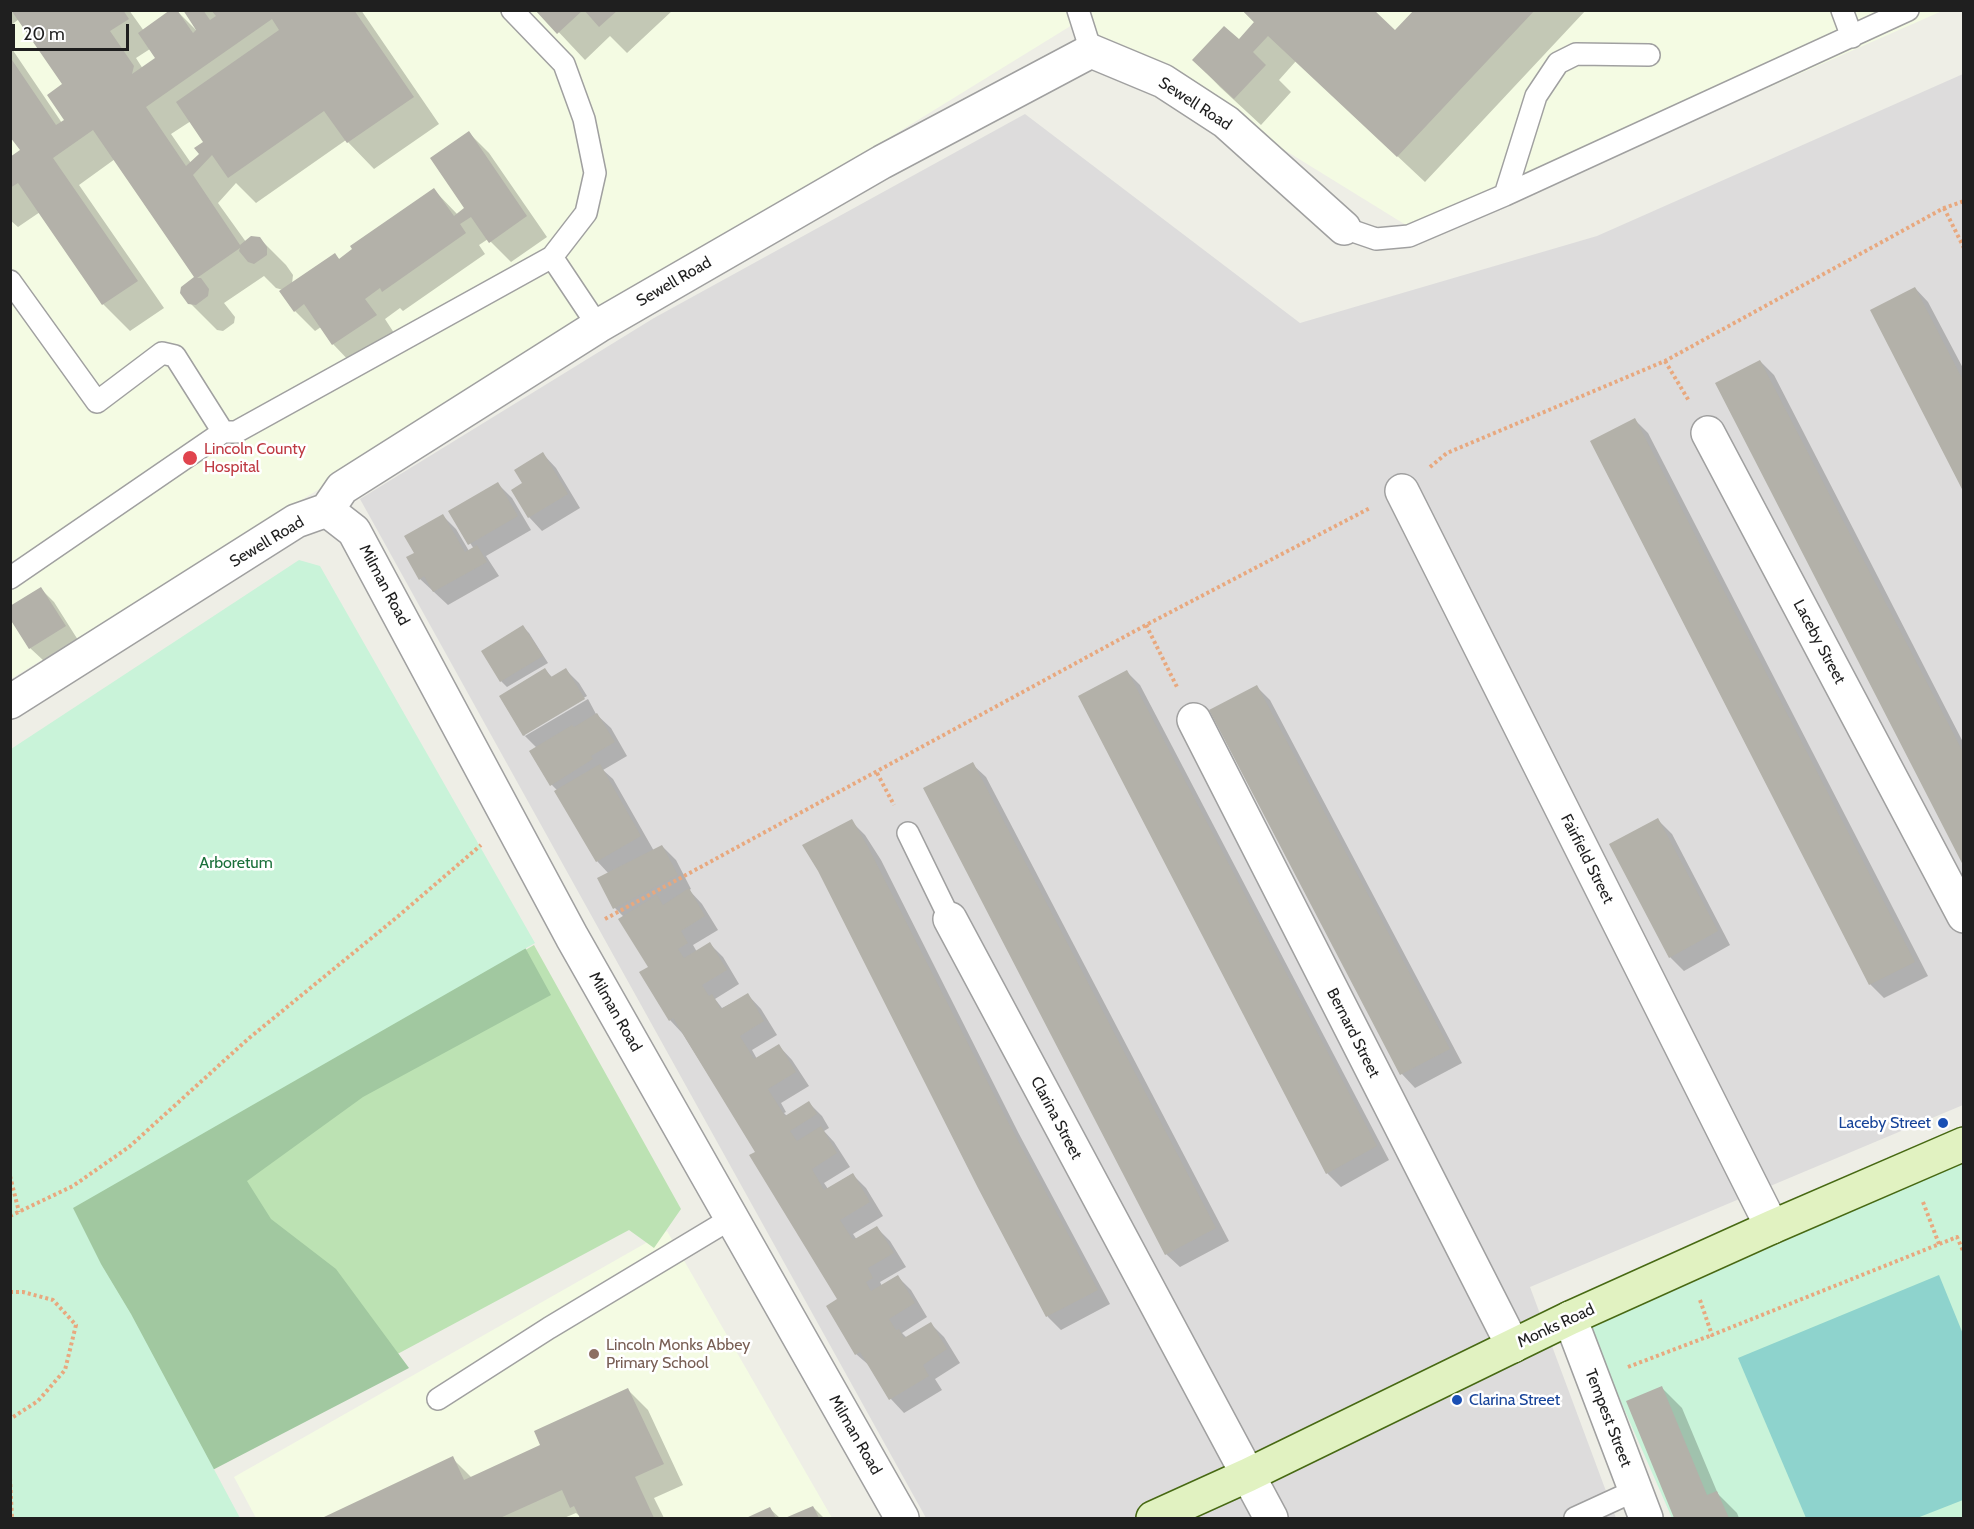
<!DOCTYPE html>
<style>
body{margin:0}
#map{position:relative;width:1974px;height:1529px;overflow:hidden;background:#eeeee6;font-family:Cabin,sans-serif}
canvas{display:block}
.frame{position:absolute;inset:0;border:12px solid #1f1f1f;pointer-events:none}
.scale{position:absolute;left:12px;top:24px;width:117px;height:27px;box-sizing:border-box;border:3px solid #1f1f1f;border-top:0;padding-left:8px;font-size:18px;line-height:21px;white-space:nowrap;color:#1f1f1f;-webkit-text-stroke:4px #fff;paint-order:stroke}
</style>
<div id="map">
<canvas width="1974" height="1529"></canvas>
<div class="frame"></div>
<div class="scale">20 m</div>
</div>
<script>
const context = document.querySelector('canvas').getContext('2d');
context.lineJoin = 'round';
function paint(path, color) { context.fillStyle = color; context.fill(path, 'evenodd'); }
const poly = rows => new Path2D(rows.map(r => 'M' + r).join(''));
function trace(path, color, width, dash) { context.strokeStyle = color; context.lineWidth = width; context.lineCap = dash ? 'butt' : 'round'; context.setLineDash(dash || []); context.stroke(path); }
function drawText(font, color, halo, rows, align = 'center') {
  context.font = font + ' Cabin,sans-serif'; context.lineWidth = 5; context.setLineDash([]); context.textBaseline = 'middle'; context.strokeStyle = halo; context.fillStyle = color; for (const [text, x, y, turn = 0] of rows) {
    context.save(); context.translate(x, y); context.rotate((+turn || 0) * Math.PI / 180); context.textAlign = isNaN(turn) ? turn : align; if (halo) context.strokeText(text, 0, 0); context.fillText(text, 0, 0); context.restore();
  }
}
paint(poly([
 [1963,74,1963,1105,1530,1287,1616,1518,926,1518,360,499,654,318,1025,114,1300,323,1597,236]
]), '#dddcdc');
paint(poly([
 [11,11,1942,11,1427,238,1077,22,11,679],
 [667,1231,832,1518,256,1518,234,1477]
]), '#f4fbe3');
paint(poly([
 [534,945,681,1209,654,1248,629,1230,222,1448,83,1206]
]), '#bce2b3');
paint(poly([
 [11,893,522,942,551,995,363,1097,247,1181,271,1219,336,1269,409,1368,201,1476,11,1518]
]), '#a1c8a0');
paint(poly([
 [299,560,320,566,535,943,73,1208,101,1264,131,1314,240,1518,11,1518,11,749],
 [1963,1161,1963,1518,1672,1518,1589,1329]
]), '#c9f3d9');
paint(poly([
 [1939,1275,1963,1334,1963,1500,1917,1518,1806,1518,1738,1358]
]), '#8ed3cd');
paint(poly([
 [10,10,129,10,144,31,176,10,197,31,185,10,361,10,439,124,374,169,346,140,256,203,236,183,218,203,246,242,259,238,286,265,293,275,292,284,335,255,340,260,434,190,458,215,466,208,469,133,489,153,547,237,511,262,488,239,479,245,485,254,403,311,400,308,385,319,396,336,353,365,333,344,321,327,315,331,295,311,283,290,276,288,264,276,224,303,235,317,234,323,223,331,217,330,190,303,196,277,115,159,79,185,164,308,130,331,103,304,40,212,18,227,10,220,10,158,22,151,10,134,10,46,62,123,66,120,64,84,19,19,10,26],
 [150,49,157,59,143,69,136,58],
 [191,121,205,142,200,154,191,163,171,134],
 [538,10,673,10,627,53,610,36,585,60],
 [1242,10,1372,10,1395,33,1416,10,1586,10,1425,182,1296,61,1279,80,1291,92,1261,125,1220,87,1194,60,1239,41,1255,23],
 [1915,288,1928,302,1964,370,1964,489],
 [1760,361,1774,375,1964,744,1964,863],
 [1635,420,1648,433,1928,976,1884,998,1870,984],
 [543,454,556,468,580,508,542,531,529,517,524,484],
 [498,484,512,498,531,530,486,556,499,576,448,605,420,579,416,554,443,516,456,529,469,551,474,549,450,512],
 [41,589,54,602,78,640,44,661,30,648],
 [523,627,529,633,548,663,507,687,501,681],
 [545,670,553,678,566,670,579,683,587,696,525,732,525,736,588,699,596,714,611,728,627,756,603,770,613,779,654,851,662,846,676,860,691,889,689,890,702,904,718,930,693,945,697,952,710,944,723,957,739,984,715,999,722,1008,748,995,761,1009,777,1035,752,1050,757,1059,779,1046,792,1060,809,1086,781,1103,786,1112,784,1113,787,1116,809,1103,822,1116,829,1128,824,1131,834,1142,850,1167,824,1183,828,1189,852,1174,866,1188,883,1216,853,1234,857,1240,877,1228,890,1241,906,1267,880,1282,882,1286,897,1276,911,1290,927,1317,902,1333,907,1338,931,1324,944,1337,960,1363,935,1379,942,1390,904,1413,891,1399,871,1367,856,1354,839,1300,757,1152,683,1034,670,1020,650,968,624,917,615,908,609,874,597,861,557,790,552,785,537,748,524,735],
 [1127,672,1140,685,1389,1160,1341,1187,1327,1173],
 [1256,686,1270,700,1462,1063,1415,1088,1402,1074],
 [972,764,986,777,1229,1241,1180,1267,1166,1254],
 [1658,820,1672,834,1730,945,1684,971,1670,957],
 [851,821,865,835,881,860,1019,1134,1110,1304,1061,1330,1048,1317,979,1187],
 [1662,1388,1682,1408,1718,1494,1737,1513,1739,1518,1676,1518,1628,1402],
 [628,1390,648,1410,683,1485,654,1498,664,1518,582,1518,576,1513,564,1518,326,1518,452,1458,472,1478,542,1445],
 [813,1507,824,1518,788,1518],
 [770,1509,780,1518,749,1518]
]), '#0003');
paint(poly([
 [11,10,123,10,129,19,110,31,134,66,132,74,155,58,138,33,170,10,177,10,193,33,196,30,183,10,203,10,210,20,216,16,211,10,354,10,414,97,347,143,324,111,228,178,212,155,193,175,240,245,251,236,260,237,267,247,267,255,254,264,248,262,239,251,240,248,197,278,201,278,209,289,208,296,196,305,188,304,180,293,181,287,194,277,93,130,53,158,138,281,102,305,18,183,10,188,10,157,20,150,10,137,10,57,56,125,64,120,47,95,62,84],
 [272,19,279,30,176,102,203,142,194,148,199,154,186,166,146,107],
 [535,10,583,10,557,34],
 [584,10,618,10,599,27],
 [1242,10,1374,10,1395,30,1414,10,1535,10,1397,157,1268,36,1253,52,1266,65,1234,99,1192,60,1224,26,1239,39,1254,22],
 [469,131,527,216,489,243,471,217,460,224,466,233,382,292,380,288,365,299,377,315,332,345,304,304,294,312,279,291,335,253,339,259,352,249,350,246,434,188,454,216,464,208,430,158],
 [1915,287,1964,382,1964,493,1870,310],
 [1760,360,1964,754,1964,867,1715,383],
 [1635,418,1915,962,1869,985,1590,441],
 [543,452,568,494,528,518,511,490,522,483,514,470],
 [498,482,518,516,468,545,448,511],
 [443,514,465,552,477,545,487,562,433,592,424,576,419,580,406,557,414,553,404,536],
 [41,587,66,626,29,649,10,619,10,606],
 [523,625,543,656,500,682,481,651],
 [545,668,551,677,566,668,585,699,523,736,499,696],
 [1127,670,1377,1146,1326,1174,1078,696],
 [1257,685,1450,1049,1400,1075,1209,710],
 [597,713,615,742,591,756,593,759,550,786,529,751,572,725,574,727],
 [973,762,1216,1228,1165,1255,923,788],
 [600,764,641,836,596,862,554,791],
 [1658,818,1718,931,1669,958,1609,844],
 [852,819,867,845,1006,1118,1098,1290,1046,1317,978,1188,818,871,802,845],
 [662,845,678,875,613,909,597,878],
 [689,888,705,916,681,931,688,943,678,949,684,958,710,942,727,970,702,985,709,996,712,994,721,1009,748,993,764,1021,740,1036,754,1059,779,1044,796,1072,768,1089,785,1116,809,1101,817,1114,790,1131,797,1141,821,1126,837,1153,812,1169,824,1190,853,1173,870,1202,840,1220,853,1240,877,1226,894,1253,868,1268,873,1278,866,1282,871,1291,898,1275,915,1303,889,1319,896,1330,899,1329,904,1338,931,1322,947,1349,923,1365,929,1376,889,1400,860,1352,855,1355,826,1306,837,1299,749,1155,755,1152,673,1018,669,1021,639,972,648,967,618,919,657,895,663,905],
 [1662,1386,1707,1495,1717,1491,1729,1518,1674,1518,1626,1401],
 [628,1388,664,1464,635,1477,654,1518,580,1518,574,1506,570,1508,562,1490,500,1518,325,1518,324,1517,453,1456,464,1480,540,1445,534,1431],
 [813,1506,819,1518,785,1518],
 [770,1507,776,1518,746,1518]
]), '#b3b1a9');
const lane = poly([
 [512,10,564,64,584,119,595,173,586,213,552,257,598,326],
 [1078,10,1091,51],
 [1842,10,1852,37],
 [1505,195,1536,96,1558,63,1576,54,1649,55],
 [1344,228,1376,239,1409,236,1505,195,1908,10],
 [10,281,97,402,162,353,175,356,223,432,236,432,552,257],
 [10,578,223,432],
 [908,833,950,919],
 [438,1399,549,1328,732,1218],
 [1575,1518,1636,1490]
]);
const street = poly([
 [1708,433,1964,916],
 [1402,491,1772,1227],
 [327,510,354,531,572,937,902,1518],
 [10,702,296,521,327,510,342,488,598,326,882,162,1091,51,1163,81,1226,122,1344,228],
 [1194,720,1513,1346],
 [950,919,1271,1518],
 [1570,1318,1646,1518]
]);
const secondary = poly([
 [1153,1518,1248,1475,1570,1318,1772,1227,1964,1144]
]);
trace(lane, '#a0a0a0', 24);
trace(street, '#a0a0a0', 36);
trace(secondary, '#476913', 36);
trace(poly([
 [1944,208,1964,248],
 [1665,361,1689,401],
 [1430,467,1447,453,1665,361,1944,208,1964,201],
 [1146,625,1177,687],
 [877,773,894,805],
 [605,919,1146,625,1370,508],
 [10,1176,19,1212],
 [1923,1202,1939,1244],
 [10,1216,73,1186,129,1147,248,1039,396,918,481,845],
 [10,1292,23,1292,53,1300,76,1325,65,1370,38,1401,10,1419],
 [1700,1300,1712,1335,1957,1237,1964,1253],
 [1628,1367,1712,1335],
 [10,1478,12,1518]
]), '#e8a87e', 4, [3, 3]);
trace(lane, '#fff', 21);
trace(street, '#fff', 33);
trace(secondary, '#e1f2c1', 33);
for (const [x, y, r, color] of [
 [190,458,8,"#e0444e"],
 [1943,1123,6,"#1a4fb4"],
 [594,1354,6,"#8d6e63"],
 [1457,1400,6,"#1a4fb4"]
]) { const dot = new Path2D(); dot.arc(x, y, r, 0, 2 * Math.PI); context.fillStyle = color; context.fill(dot); trace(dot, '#fff', 2); }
drawText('16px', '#1f1f1f', '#fff', [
 ["Sewell Road",1195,104,33],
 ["Sewell Road",674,282,-30],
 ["Sewell Road",267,542,-31],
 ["Milman Road",384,585,62],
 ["Laceby Street",1819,642,62],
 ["Fairfield Street",1587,859,63],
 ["Milman Road",615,1012,60],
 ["Bernard Street",1353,1033,63],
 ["Clarina Street",1056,1118,62],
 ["Monks Road",1556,1326,-25],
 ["Tempest Street",1608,1418,69],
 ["Milman Road",855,1435,60]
]);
drawText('16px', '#be3a42', '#fff', [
 ["Lincoln County",204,449],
 ["Hospital",204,467]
], 'left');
drawText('16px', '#1a703a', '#fff', [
 ["Arboretum",236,863]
]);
drawText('16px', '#164399', '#fff', [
 ["Laceby Street",1931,1123],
 ["Clarina Street",1469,1400,"left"]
], 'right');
drawText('16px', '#785e54', '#fff', [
 ["Lincoln Monks Abbey",606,1345],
 ["Primary School",606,1363]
], 'left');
</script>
